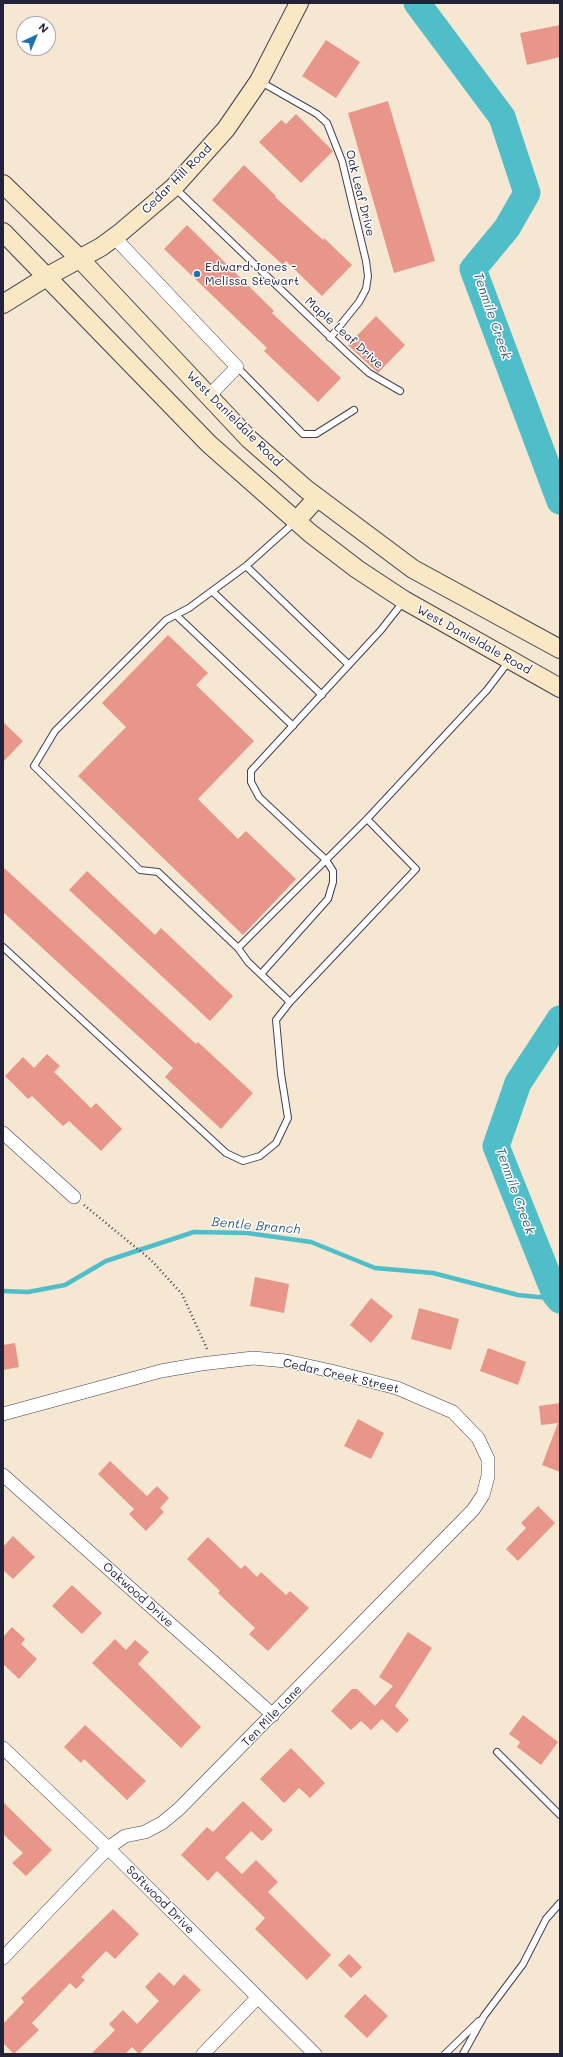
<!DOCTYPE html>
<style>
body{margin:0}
#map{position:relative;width:563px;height:2057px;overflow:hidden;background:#f5e7d1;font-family:Mali,sans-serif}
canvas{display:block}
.frame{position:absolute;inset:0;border:4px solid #22223b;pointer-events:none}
.north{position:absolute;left:16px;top:16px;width:40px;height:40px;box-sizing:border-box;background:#fff;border:1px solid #a7a7b1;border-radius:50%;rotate:44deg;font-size:11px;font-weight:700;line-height:16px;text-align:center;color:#22223b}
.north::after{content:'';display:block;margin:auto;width:14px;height:18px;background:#1f6fb2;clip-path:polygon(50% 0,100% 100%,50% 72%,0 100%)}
</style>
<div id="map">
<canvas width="563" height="2057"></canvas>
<div class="frame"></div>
<div class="north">N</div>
</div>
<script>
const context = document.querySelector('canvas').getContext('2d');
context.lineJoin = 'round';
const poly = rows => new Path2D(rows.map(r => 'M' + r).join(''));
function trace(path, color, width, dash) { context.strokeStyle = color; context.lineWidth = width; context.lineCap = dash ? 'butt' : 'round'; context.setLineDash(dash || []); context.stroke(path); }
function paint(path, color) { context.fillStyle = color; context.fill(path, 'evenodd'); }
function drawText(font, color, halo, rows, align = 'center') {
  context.font = font + ' Mali,sans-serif'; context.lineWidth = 3; context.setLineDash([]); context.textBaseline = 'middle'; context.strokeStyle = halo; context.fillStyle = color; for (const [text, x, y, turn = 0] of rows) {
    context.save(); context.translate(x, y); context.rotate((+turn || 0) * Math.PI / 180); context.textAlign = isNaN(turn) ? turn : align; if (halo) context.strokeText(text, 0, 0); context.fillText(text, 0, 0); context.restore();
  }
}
trace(poly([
 [3,1291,28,1292,65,1285,106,1261,194,1232,247,1233,311,1242,375,1268,433,1273,518,1295,559,1299]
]), '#50bec8', 4.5);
trace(poly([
 [417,3,502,117,527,193,507,228,473,269,560,501],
 [560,1019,518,1083,496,1146,555,1294,560,1300]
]), '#50bec8', 27);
paint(poly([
 [560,25,560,57,527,65,520,33],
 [326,40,360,62,336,98,302,76],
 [388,101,435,261,394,273,348,113],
 [296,114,333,151,301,183,259,142,281,120,286,124],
 [244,165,276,196,275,197,323,240,324,238,352,265,322,296,286,261,283,265,212,200],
 [187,225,274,311,272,313,341,378,318,402,264,351,267,348,164,249],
 [376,316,405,345,378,373,348,345],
 [168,635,208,673,196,685,254,741,198,799,238,839,246,831,296,879,243,935,78,776,126,727,102,703],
 [3,722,23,741,3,762],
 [3,867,196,1044,198,1042,253,1093,221,1129,165,1077,173,1068,3,912],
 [87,871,155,935,161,928,233,996,210,1021,69,890],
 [47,1054,60,1066,54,1072,91,1108,96,1103,122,1129,101,1151,69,1121,63,1126,32,1096,28,1099,5,1076,23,1057,34,1068],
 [255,1277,289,1284,284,1313,250,1306],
 [371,1298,393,1316,371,1343,350,1325],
 [419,1308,459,1319,451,1350,411,1339],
 [15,1343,19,1367,3,1370,3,1345],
 [488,1348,526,1362,518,1385,480,1371],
 [560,1403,560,1472,542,1465,558,1423,541,1425,539,1406],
 [358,1419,384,1433,371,1459,344,1446],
 [110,1461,147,1496,157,1486,169,1498,160,1508,164,1512,146,1531,129,1514,134,1509,98,1474],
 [538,1506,555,1523,518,1561,506,1549,526,1528,521,1523],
 [13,1536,35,1557,13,1579,3,1570,3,1547],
 [208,1537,241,1569,245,1565,257,1577,261,1572,286,1595,290,1591,309,1608,268,1651,249,1634,255,1628,218,1593,220,1591,187,1559],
 [72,1585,102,1613,82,1634,52,1606],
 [12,1627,25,1639,21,1644,37,1659,19,1679,3,1664,3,1637],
 [408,1632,432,1648,395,1706,409,1720,397,1733,382,1719,371,1730,361,1721,351,1730,331,1711,352,1689,357,1689,375,1706,393,1686,379,1677],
 [115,1639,126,1650,135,1640,149,1652,138,1664,201,1727,181,1748,92,1663],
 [523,1715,558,1742,541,1765,517,1747,520,1742,509,1734],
 [85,1725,146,1781,127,1800,84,1759,81,1763,64,1747],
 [291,1748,325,1783,310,1798,299,1788,284,1803,260,1779],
 [243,1801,273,1830,262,1841,251,1831,225,1858,242,1874,256,1860,278,1882,268,1892,331,1955,307,1980,255,1929,265,1918,217,1871,208,1881,181,1855,207,1827,213,1832],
 [3,1802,52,1850,26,1876,12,1863,23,1853,3,1834],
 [113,1909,139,1934,115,1959,106,1951,81,1977,85,1980,76,1989,70,1983,32,2023,39,2030,14,2054,3,2043,3,2024,24,2002,21,1998],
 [349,1954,362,1967,351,1978,338,1965],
 [159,1972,174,1986,184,1974,201,1990,139,2054,132,2047,125,2054,91,2054,115,2030,109,2024,123,2010,137,2024,159,2001,145,1987],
 [365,1994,388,2016,367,2038,344,2016]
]), '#e89689');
const lane = poly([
 [261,82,317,114,327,123,342,161,366,261,368,276,366,289,359,302,330,338],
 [175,188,347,353,369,373,400,391],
 [237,367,303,434,316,434,354,410],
 [295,522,246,566,189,608,166,620,55,731,34,766,140,870,158,872,238,948,367,819,487,690,509,661],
 [246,566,349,665],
 [212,591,322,695],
 [176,615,293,726],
 [3,947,226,1153,243,1161,260,1156,276,1143,288,1118,281,1074,276,1020,290,1002],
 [238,948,248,962,290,1002,416,869,367,819],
 [261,974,328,899,333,882,333,871,326,860,259,797,251,782,251,771,381,630,403,602],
 [497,1752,560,1815],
 [445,2054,479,2021],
 [463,2054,484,2016,523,1964,546,1919,560,1903]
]);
const street = poly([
 [114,237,237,367,209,396],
 [3,1133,74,1197],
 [3,1414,161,1371,201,1364,253,1358,286,1361,331,1371,397,1388,453,1412,478,1438,488,1459,488,1476,483,1495,473,1510,179,1809,162,1823,145,1832,125,1836,108,1848,3,1958],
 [3,1475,273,1715],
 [3,1748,108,1848,315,2054],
 [203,2054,257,1998]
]);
const secondary = poly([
 [3,184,80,259,249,439,306,489,413,569,560,649],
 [3,232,209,444,310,533,357,569,404,600,560,688],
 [3,304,48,276,101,247,120,233,174,187,226,129,259,81,299,3],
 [296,521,317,498]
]);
trace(lane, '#424052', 8);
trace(street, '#424052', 14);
trace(secondary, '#424052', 20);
trace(poly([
 [84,1205,151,1260,182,1294,208,1351]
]), '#424052', 2.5, [1, 3]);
trace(lane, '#fff', 6);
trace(street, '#fff', 13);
trace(secondary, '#fae7c3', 18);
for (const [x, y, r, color] of [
 [197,274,4,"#1f6fb2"]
]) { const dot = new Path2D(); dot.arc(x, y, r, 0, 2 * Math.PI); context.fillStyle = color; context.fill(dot); trace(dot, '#fff', 1.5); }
drawText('12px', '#22223b', '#fff', [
 ["Cedar Hill Road",177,179,-45],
 ["Oak Leaf Drive",360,193,76],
 ["Maple Leaf Drive",344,333,42],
 ["West Danieldale Road",234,419,45],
 ["West Danieldale Road",474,640,29],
 ["Cedar Creek Street",341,1376,13],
 ["Oakwood Drive",138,1595,42],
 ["Ten Mile Lane",272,1716,-46],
 ["Softwood Drive",160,1900,45]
]);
drawText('12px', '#22223b', '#fff', [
 ["Edward Jones -",205,267],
 ["Melissa Stewart",205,281]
], 'left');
drawText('italic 13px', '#346073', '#fff', [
 ["Tenmile Creek",492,316,71],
 ["Tenmile Creek",515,1191,70],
 ["Bentle Branch",256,1226,5]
]);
</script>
